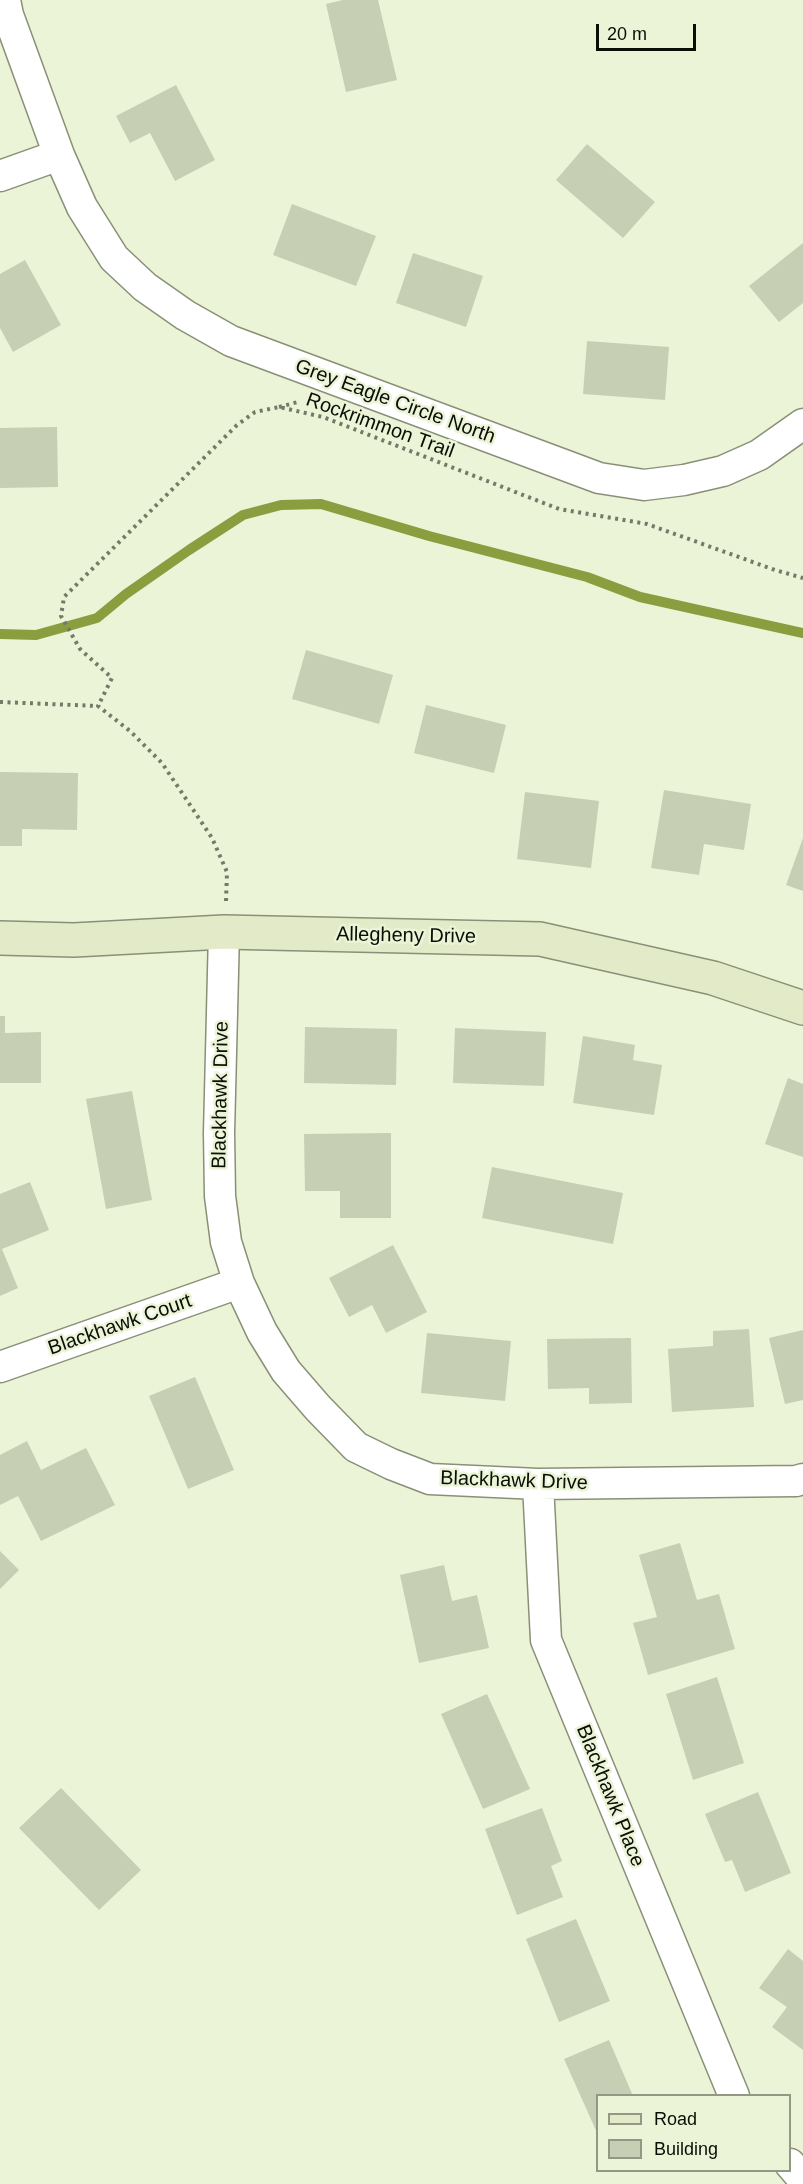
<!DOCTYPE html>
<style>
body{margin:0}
#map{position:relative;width:803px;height:2184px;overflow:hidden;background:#ecf4d8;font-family:Helvetica,sans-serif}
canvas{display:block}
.legend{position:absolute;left:596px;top:2094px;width:195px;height:78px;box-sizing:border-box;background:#ecf4d8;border:2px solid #929884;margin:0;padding:8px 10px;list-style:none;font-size:18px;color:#0b0e05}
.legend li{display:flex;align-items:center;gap:12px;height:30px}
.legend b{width:30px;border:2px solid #929884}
.scale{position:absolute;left:596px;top:24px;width:100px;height:27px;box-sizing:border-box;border:3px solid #0b0e05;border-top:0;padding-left:8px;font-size:18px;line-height:21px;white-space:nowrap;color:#0b0e05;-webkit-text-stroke:4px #ecf4d8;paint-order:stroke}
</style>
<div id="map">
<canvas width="803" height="2184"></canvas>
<ul class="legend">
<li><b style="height:8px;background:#e3eac8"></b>Road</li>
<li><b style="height:16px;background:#c6ceb3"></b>Building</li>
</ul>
<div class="scale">20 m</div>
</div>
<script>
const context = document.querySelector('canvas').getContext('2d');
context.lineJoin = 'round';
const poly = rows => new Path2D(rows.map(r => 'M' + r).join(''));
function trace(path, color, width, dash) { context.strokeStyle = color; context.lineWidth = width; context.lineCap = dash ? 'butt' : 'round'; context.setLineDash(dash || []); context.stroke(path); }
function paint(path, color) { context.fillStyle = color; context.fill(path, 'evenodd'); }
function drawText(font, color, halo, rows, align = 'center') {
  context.font = font + ' Helvetica,sans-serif'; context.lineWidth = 5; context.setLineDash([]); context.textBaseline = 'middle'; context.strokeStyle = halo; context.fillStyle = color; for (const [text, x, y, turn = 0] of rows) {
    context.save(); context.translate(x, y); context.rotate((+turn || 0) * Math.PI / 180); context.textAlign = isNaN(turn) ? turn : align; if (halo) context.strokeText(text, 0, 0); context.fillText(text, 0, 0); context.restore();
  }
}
trace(poly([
 [0,634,36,635,97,618,126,594,189,550,243,515,281,505,321,504,429,536,587,577,640,597,803,633]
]), '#8a9e40', 10);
paint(poly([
 [343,0,378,0,397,80,346,92,326,4],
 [176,85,215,160,175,181,150,133,130,143,116,116],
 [587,144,655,202,623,238,556,180],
 [292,204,376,236,356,286,273,255],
 [803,243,803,303,779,322,749,286],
 [413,253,483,276,466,327,396,303],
 [25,260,61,325,13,352,0,328,0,274],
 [587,341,669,347,665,400,583,394],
 [57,427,58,487,0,488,0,428],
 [306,650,393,675,379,724,292,699],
 [426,705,506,725,494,773,414,753],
 [0,772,78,773,77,830,22,829,22,846,0,846],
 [664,790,751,804,744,850,704,844,699,875,651,868],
 [525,792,599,801,591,868,517,859],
 [803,838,803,891,786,885],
 [0,1016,5,1016,5,1033,41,1032,41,1083,0,1083],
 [305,1027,397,1029,396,1085,304,1083],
 [455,1028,546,1032,544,1086,453,1083],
 [583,1036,635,1045,633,1060,662,1065,654,1115,573,1103],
 [788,1078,803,1084,803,1157,765,1144],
 [132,1091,152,1200,106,1209,86,1099],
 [391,1133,391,1218,340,1218,340,1191,305,1191,304,1134],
 [492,1167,623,1193,613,1244,482,1218],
 [30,1182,49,1230,2,1249,18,1288,0,1296,0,1194],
 [393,1245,427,1312,386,1333,372,1305,349,1317,329,1278],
 [749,1329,754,1407,672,1412,668,1349,713,1346,713,1331],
 [803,1330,803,1400,785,1404,769,1338],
 [427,1333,511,1341,505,1401,421,1393],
 [631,1338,632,1403,589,1404,589,1388,548,1389,547,1339],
 [195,1377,234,1470,188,1489,149,1396],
 [27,1441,41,1470,86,1448,115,1505,41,1541,18,1496,0,1505,0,1455],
 [680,1543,697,1600,719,1594,735,1649,648,1675,633,1623,657,1617,639,1555],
 [0,1551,19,1570,0,1589],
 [444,1565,452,1601,477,1595,489,1648,419,1663,400,1575],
 [717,1677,744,1763,693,1780,666,1694],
 [487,1694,530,1789,483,1809,441,1714],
 [61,1788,141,1870,99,1910,19,1828],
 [758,1792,791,1873,745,1892,732,1860,725,1862,705,1814],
 [542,1808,562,1861,551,1866,563,1897,517,1915,485,1829],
 [576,1919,610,2001,559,2022,526,1939],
 [788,1949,803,1961,803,2050,772,2027,787,2007,759,1988],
 [609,2040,633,2096,598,2096,598,2135,564,2059]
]), '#c6ceb3');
const street = poly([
 [5,0,8,15,59,155,82,207,114,258,145,287,185,315,231,341,599,478,644,485,684,480,723,471,759,455,803,424],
 [0,176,59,155],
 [224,932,219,1133,220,1196,226,1242,239,1283,262,1332,286,1371,318,1408,356,1447,391,1464,430,1479,538,1484,796,1481,803,1479],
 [0,1367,239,1283],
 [538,1484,546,1640,734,2096],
 [790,2164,803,2179]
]);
const secondary = poly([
 [0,938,74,940,224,932,540,939,713,978,803,1008]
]);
trace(street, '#899077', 33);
trace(secondary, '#899077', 36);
trace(poly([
 [279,407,298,402],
 [0,702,98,706],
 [226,901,227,872,212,838,162,763,130,731,98,706,112,678,80,649,61,616,64,597,237,425,255,412,279,407,323,417,559,509,647,524,775,570,803,578]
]), '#757a68', 4, [3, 4.5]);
trace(street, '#fff', 30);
trace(secondary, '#e3eac8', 33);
drawText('20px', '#0b0e05', '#ecf4d8', [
 ["Grey Eagle Circle North",395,402,20],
 ["Rockrimmon Trail",380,426,20],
 ["Allegheny Drive",406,936,1],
 ["Blackhawk Drive",221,1095,-89],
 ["Blackhawk Court",120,1325,-19],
 ["Blackhawk Drive",514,1481,2],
 ["Blackhawk Place",610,1796,68]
]);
</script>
